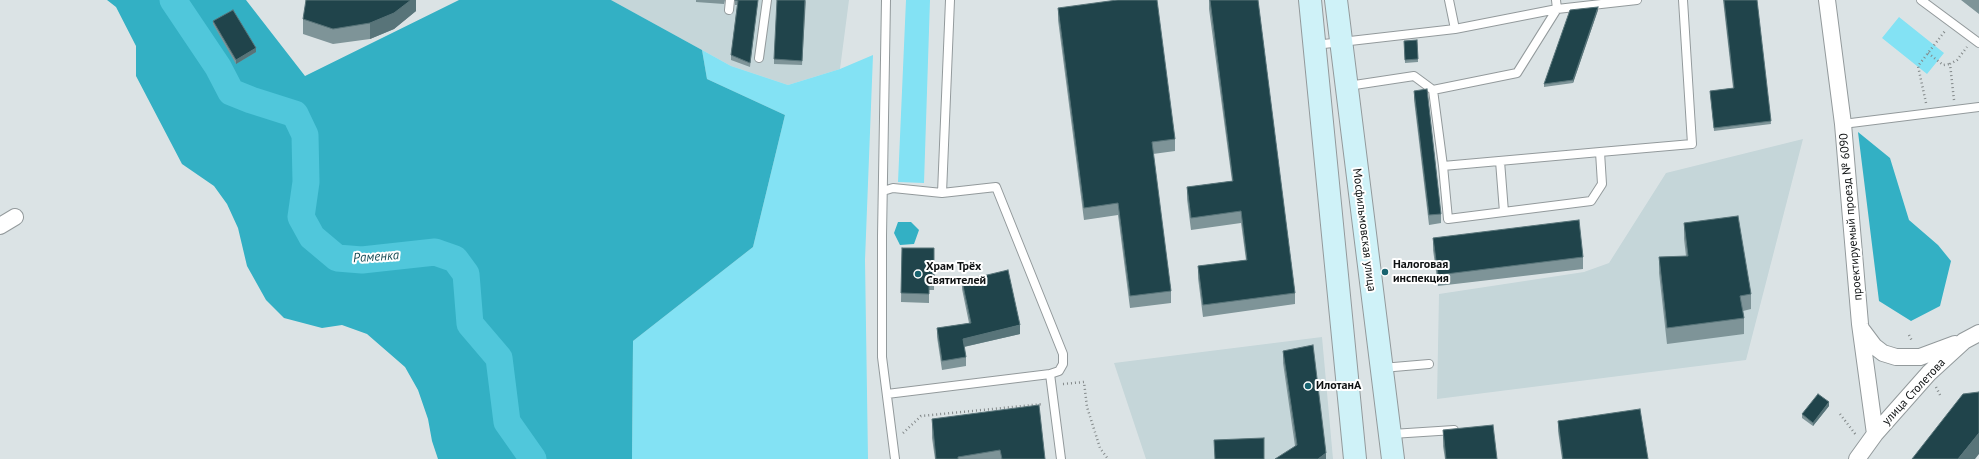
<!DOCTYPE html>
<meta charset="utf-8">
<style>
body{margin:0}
canvas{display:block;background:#dbe3e5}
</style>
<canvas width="1979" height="459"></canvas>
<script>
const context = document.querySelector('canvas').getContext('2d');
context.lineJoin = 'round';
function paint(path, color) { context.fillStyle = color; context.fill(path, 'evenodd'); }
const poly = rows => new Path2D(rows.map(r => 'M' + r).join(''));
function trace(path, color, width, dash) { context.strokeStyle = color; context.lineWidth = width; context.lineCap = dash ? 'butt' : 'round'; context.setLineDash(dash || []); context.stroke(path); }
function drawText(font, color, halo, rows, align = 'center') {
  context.font = font + ' "PT Sans",sans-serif'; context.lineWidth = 4; context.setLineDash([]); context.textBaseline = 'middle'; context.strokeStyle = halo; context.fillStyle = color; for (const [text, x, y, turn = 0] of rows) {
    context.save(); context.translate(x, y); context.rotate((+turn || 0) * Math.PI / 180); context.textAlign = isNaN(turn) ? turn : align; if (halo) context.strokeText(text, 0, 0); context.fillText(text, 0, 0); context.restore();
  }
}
paint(poly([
 [611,0,849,0,840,69,788,85,731,66],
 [1803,139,1746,360,1437,399,1439,294,1584,272,1609,263,1666,173],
 [1322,337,1333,459,1146,459,1114,363]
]), '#c5d6d9');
paint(poly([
 [906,0,930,0,924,183,898,182],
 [1899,17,1944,53,1927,74,1882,38],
 [702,50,731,66,788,85,840,69,873,55,865,260,868,459,632,459,633,341,753,247,785,115,707,79]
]), '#83e2f4');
paint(poly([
 [107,0,246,0,305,76,459,0,611,0,702,50,707,79,785,115,753,247,633,341,632,459,438,459,432,441,428,419,418,390,405,367,367,334,342,325,322,328,284,318,266,300,247,266,238,228,227,204,214,186,182,164,136,76,136,46,116,7],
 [1858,132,1890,158,1909,220,1938,245,1951,261,1940,306,1911,321,1879,301],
 [898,222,911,222,919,230,914,244,900,245,894,233]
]), '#33b0c4');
trace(poly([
 [173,0,218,67,231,92,251,100,295,114,305,135,306,182,301,217,312,237,337,258,362,260,435,252,455,259,466,274,470,324,499,358,507,422,533,459]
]), '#50c7db', 27);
const lane = poly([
 [886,0,882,236,882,357,895,459],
 [1449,0,1455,29],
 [1921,0,1979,43],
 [1619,2,1637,0],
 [729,10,730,0],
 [1315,45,1455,29,1557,9,1619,2,1619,0],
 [759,58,767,0],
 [1348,86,1414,76,1433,90],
 [1843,124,1979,107],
 [1600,152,1602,184,1591,201,1448,219,1443,166,1600,152,1692,144,1683,0],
 [1500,161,1504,212],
 [1443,166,1433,90,1517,73,1557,9,1556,0],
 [883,191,893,188,942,193,950,0],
 [942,193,996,187,1063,354,1063,364,1059,371,1050,374],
 [1382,368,1429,364],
 [887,394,1050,374,1061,459],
 [1392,434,1454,430]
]);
const street = poly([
 [1827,0,1843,124,1860,324,1875,434],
 [0,226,15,217],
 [1862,330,1874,346,1883,353,1896,357,1920,357,1955,344],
 [1857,459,1875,434,1929,373,1964,341,1979,333]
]);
const secondary = poly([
 [1310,0,1355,459],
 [1336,0,1393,459]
]);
trace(lane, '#939a9c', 10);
trace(street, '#939a9c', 18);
trace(secondary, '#939a9c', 24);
trace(poly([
 [1928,53,1943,65,1950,64],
 [1954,100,1950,64,1957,60,1967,47],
 [1926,103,1918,66,1945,31],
 [1909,335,1912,341],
 [1063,384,1084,382,1087,407,1100,448,1108,459],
 [1936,387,1941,397],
 [1840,414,1856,435],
 [903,433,921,416,1043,404]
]), '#83898a', 2.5, [1, 3]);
trace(lane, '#fff', 8);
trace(street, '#fff', 16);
trace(secondary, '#cff2f8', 22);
paint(poly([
 [416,0,416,11,394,29,370,39,333,44,303,34,303,19],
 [696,0,725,0,724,4,696,2],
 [735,0,758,0,750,67,731,60,731,55,737,5,735,5],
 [806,0,802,65,774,64,774,59],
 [1209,0,1258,0,1295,293,1295,304,1203,317,1198,278,1198,266,1246,260,1241,223,1191,230,1187,199,1187,187,1232,181,1209,9],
 [1723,0,1757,0,1771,124,1714,131,1710,91,1733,88],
 [1961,0,1979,0,1979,14],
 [1058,8,1175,139,1175,151,1153,154,1171,291,1171,303,1130,308,1118,215,1084,220,1058,20],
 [1598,10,1573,83,1544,87,1544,84],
 [213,21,256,52,236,64,213,24],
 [1417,40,1418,62,1405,63,1404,41],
 [1414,91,1441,214,1441,223,1429,225,1414,100],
 [1684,223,1751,294,1751,309,1743,311,1744,318,1744,334,1667,344,1659,273,1659,257,1686,256,1684,239],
 [1433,238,1583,257,1583,269,1438,286,1433,250],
 [902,248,934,248,934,290,929,290,929,303,901,302],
 [962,281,1020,334,964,347,966,357,966,366,942,370,937,337,937,328,969,323,962,289],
 [1283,351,1326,459,1295,446,1283,363],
 [1829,406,1813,426,1802,418,1802,414],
 [932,419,1045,459,935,459,932,438],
 [1558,421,1648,459,1562,459,1558,431],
 [1443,430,1497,459,1445,459,1443,446]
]), '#7e9498');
paint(poly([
 [411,0,416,0,416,11,394,29,370,39,370,23],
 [1598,7,1598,10,1573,83,1573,80],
 [256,48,256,52,236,64,236,60],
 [1020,325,1020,334,963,347,963,339],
 [1829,402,1829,406,1813,426,1813,423],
 [1979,433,1979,454,1975,459,1958,459],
 [1326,453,1326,459,1318,459]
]), '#587479');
const building = poly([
 [306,0,411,0,394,13,370,23,333,29,303,19,306,0],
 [735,0,758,0,750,63,731,55,738,1,735,0],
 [777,0,805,0,802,61,774,59,777,0],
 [1117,0,1157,0,1175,139,1152,142,1171,291,1130,296,1118,203,1084,208,1058,8,1117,0],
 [1210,0,1258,0,1295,293,1203,305,1198,266,1247,260,1241,211,1191,218,1187,187,1233,181,1210,0],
 [1724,0,1757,0,1771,121,1714,128,1710,91,1734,88,1724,0],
 [1598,7,1573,80,1544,84,1570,10,1598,7],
 [233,10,256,48,236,60,213,21,233,10],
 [1417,40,1418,59,1405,60,1404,41,1417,40],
 [1427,89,1441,214,1429,215,1414,91,1427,89],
 [1738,216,1751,294,1740,296,1744,318,1667,328,1659,257,1688,256,1684,223,1738,216],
 [1579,220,1583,257,1438,275,1433,238,1579,220],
 [902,248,934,248,934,281,929,281,929,294,901,293,902,248],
 [1008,270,1020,325,963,339,966,357,942,361,937,328,971,323,962,281,1008,270],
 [1313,345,1326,453,1318,459,1275,459,1297,445,1283,351,1313,345],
 [1979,392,1979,433,1958,459,1912,459,1963,394,1979,392],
 [1818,394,1829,402,1813,423,1802,414,1818,394],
 [1039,405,1045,459,1002,459,1000,450,958,457,958,459,936,459,932,419,1039,405],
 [1640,409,1648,459,1563,459,1558,421,1640,409],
 [1493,425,1497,459,1446,459,1443,430,1493,425],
 [1264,438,1264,459,1215,459,1214,440,1264,438]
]);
paint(building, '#20444b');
trace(building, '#587479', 1);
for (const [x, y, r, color] of [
 [1385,272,4,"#196470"],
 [918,274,4,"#196470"],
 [1308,386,4,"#196470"]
]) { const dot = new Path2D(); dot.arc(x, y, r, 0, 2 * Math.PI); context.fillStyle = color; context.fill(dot); trace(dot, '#fff', 1.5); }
drawText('12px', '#0e1112', '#fff', [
 ["проектируемый проезд № 6090",1851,217,-95],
 ["Мосфильмовская улица",1364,230,83],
 ["улица Столетова",1914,392,-47]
]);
drawText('bold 12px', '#0e1112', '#fff', [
 ["Налоговая",1393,265],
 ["инспекция",1393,279],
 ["Храм Трёх",926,267],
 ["Святителей",926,281],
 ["ИлотанА",1316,386]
], 'left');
drawText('italic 13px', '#1e515a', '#fff', [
 ["Раменка",376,257,-4]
]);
</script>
